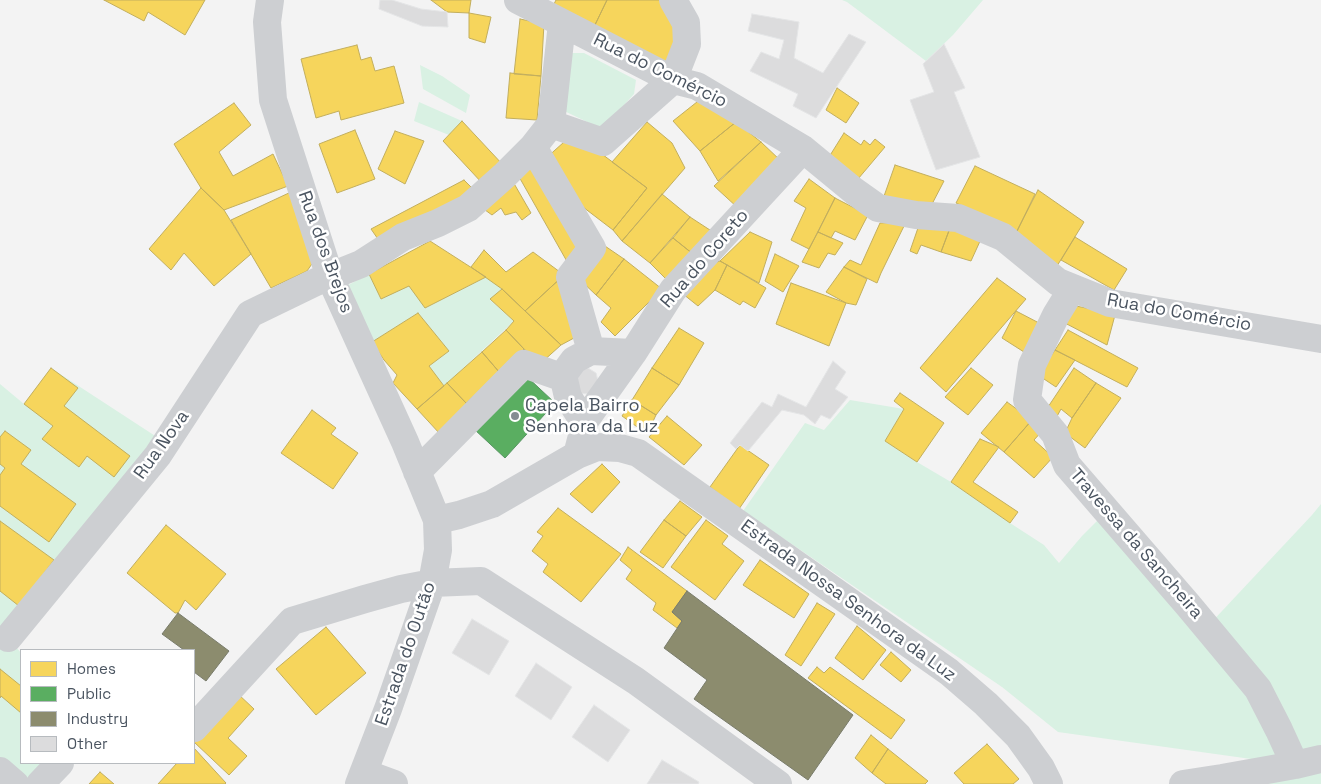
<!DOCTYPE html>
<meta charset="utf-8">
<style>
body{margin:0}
#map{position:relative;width:1321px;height:784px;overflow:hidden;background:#f3f3f3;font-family:"Space Grotesk",sans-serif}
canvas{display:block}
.legend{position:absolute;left:20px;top:649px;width:175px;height:115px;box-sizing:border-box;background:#fff;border:1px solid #b7bbbf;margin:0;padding:6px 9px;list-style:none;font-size:15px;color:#4a5460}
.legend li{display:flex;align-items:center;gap:10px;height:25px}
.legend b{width:25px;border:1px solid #b7bbbf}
</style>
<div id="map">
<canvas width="1321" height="784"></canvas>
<ul class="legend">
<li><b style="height:14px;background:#f6d55c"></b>Homes</li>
<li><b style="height:14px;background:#5aae61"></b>Public</li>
<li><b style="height:14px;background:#8c8c6e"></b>Industry</li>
<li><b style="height:14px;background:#dcdcdd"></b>Other</li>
</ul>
</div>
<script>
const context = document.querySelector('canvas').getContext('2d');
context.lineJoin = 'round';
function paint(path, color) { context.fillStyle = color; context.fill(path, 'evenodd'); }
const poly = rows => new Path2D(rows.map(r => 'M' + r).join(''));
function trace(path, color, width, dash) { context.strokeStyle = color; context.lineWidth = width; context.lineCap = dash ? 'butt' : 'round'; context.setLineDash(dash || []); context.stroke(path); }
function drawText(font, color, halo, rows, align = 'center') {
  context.font = font + ' "Space Grotesk",sans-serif'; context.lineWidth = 5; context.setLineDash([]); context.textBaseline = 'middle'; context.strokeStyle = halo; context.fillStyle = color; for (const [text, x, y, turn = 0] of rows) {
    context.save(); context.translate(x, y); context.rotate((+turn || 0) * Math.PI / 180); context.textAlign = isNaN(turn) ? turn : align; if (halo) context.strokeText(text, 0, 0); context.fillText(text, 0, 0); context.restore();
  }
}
paint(poly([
 [842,0,983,0,953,35,926,61,847,2],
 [570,53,584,53,636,80,634,94,602,129,560,109],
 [420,65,442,76,470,95,466,113,423,89],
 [419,102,462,121,449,135,414,121],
 [369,274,381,299,408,283,425,308,486,277,502,289,490,300,514,321,444,386,429,366,449,351,418,313,372,342,337,291],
 [51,368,166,443,8,637,21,653,21,763,60,763,41,784,0,771,0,384,24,404],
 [850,400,904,409,885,441,917,462,951,482,1010,523,1044,545,1059,563,1082,536,1107,511,1207,627,1312,515,1321,504,1321,784,1258,784,1294,765,1058,732,1002,687,743,511,805,423,824,430]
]), '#d9f1e3');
const homes = poly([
 [104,0,205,0,185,35,148,12,144,21,104,0],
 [431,0,471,0,469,13,447,12,431,0],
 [556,0,607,0,593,29,551,10,556,0],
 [607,0,662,0,681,39,665,67,593,29,607,0],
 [469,13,491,17,485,43,469,38,469,13],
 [520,19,544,24,541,76,514,74,520,19],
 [357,45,361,60,371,57,375,71,394,66,404,103,341,120,339,111,316,118,301,59,357,45],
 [510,73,541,76,537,120,506,118,510,73],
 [837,88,859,103,846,123,826,110,837,88],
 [702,98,736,122,700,151,673,121,702,98],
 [234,103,251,125,219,152,233,176,273,154,288,186,224,210,201,188,174,144,234,103],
 [462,121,504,166,483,184,443,141,462,121],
 [647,122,672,143,685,168,622,241,613,230,647,188,612,162,647,122],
 [736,122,761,142,718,181,700,151,736,122],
 [355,130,375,179,337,193,319,144,355,130],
 [395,131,424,141,405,184,378,169,395,131],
 [574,133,647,188,613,230,562,191,544,160,574,133],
 [844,133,861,145,864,140,870,145,875,139,885,147,858,179,829,157,844,133],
 [761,142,781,161,738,208,714,186,761,142],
 [537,162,586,253,569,265,518,175,537,162],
 [895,165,944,181,931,206,883,199,895,165],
 [975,166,1035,194,1017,231,956,203,975,166],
 [809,179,835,198,809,249,791,240,806,208,794,201,809,179],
 [464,180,476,192,380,242,371,229,464,180],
 [512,180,531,213,522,220,516,212,505,215,501,208,492,215,481,207,512,180],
 [201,188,224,210,251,254,214,286,184,253,171,270,149,249,201,188],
 [1038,190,1084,222,1057,266,1015,235,1038,190],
 [291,192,316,258,307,271,271,288,231,220,291,192],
 [662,194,690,217,650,263,622,241,662,194],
 [835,198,868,215,855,240,835,231,831,238,818,232,835,198],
 [690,217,713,232,693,254,673,238,690,217],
 [906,222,881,273,877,283,844,267,850,260,861,265,880,223,906,222],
 [919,225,950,228,941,252,921,245,917,254,910,251,919,225],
 [950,228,981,239,971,261,941,252,950,228],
 [750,232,772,242,759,283,720,261,750,232],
 [818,232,843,243,835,255,828,253,819,268,802,262,818,232],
 [1075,237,1127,269,1114,290,1061,260,1075,237],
 [673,238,693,254,668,281,650,263,673,238],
 [430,241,486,277,425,308,409,286,381,299,369,274,430,241],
 [602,244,624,259,596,295,577,277,602,244],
 [484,250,506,272,533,252,564,275,525,311,502,289,471,267,484,250],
 [775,254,799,266,783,292,765,281,775,254],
 [624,259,662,289,615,336,601,322,611,308,596,295,624,259],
 [720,261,727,265,715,290,698,306,683,294,708,265,720,261],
 [727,265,766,288,755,308,743,301,740,305,715,290,727,265],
 [844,267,867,279,856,305,846,303,826,292,844,267],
 [564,275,574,338,561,345,525,311,564,275],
 [997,278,1026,299,946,392,920,368,997,278],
 [791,283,846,303,829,346,776,324,791,283],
 [502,289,561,345,541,363,524,349,506,330,514,321,490,299,502,289],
 [1076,306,1096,310,1115,315,1107,345,1063,322,1076,306],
 [1016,311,1041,324,1024,352,1002,338,1016,311],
 [418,313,449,351,429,366,444,386,417,409,393,383,397,375,384,360,372,342,418,313],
 [679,328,704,343,679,385,652,368,679,328],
 [506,330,524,349,500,373,482,352,506,330],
 [1068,330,1138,368,1127,387,1055,350,1068,330],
 [1055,350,1075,360,1056,387,1038,375,1055,350],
 [482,352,500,373,466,403,447,383,482,352],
 [51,368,78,388,64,406,130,456,114,477,87,456,79,467,42,439,53,426,24,404,51,368],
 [652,368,679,385,656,415,632,400,652,368],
 [971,368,993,385,968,415,945,397,971,368],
 [1074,368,1096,383,1072,418,1061,409,1055,420,1046,410,1074,368],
 [447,383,466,403,468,409,440,434,417,409,447,383],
 [1096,383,1121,398,1085,448,1065,433,1072,418,1096,383],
 [900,393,944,423,917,462,885,441,904,409,894,401,900,393],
 [632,400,656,415,647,434,622,416,632,400],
 [1007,402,1032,420,1004,452,981,433,1007,402],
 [312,410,336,428,331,434,358,453,333,489,281,453,312,410],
 [667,416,702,445,684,465,649,437,667,416],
 [1032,420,1043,430,1034,440,1053,457,1034,478,1004,452,1032,420],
 [5,431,31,450,21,464,76,504,49,542,0,506,0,475,5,468,0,464,0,437,5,431],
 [980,439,999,447,973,482,1018,512,1010,523,951,482,980,439],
 [740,445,769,465,739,509,710,487,740,445],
 [602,464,620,482,592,513,570,494,602,464],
 [680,501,702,517,686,536,664,520,680,501],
 [558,508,621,554,581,602,543,572,548,564,532,551,543,536,537,532,558,508],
 [664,520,686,536,663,568,640,552,664,520],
 [706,520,728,536,722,544,744,561,715,600,671,567,706,520],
 [0,521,54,560,19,606,0,591,0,521],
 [166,525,226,574,196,610,185,600,178,613,175,613,127,573,166,525],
 [628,547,687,591,672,612,682,621,677,628,653,610,656,603,626,579,632,570,620,560,628,547],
 [760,560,809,594,794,618,743,585,760,560],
 [817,603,835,614,801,666,785,655,817,603],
 [857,626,886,650,863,680,835,658,857,626],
 [326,627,366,673,316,715,276,669,326,627],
 [891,652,911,670,901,682,880,665,891,652],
 [817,667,824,673,830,667,905,720,891,739,808,678,817,667],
 [0,669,21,686,21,713,1,696,0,698,0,669],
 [237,693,254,709,228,738,247,756,229,775,194,742,194,739,237,693],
 [871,735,888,749,872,773,855,758,871,735],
 [987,744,1019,779,1013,784,964,784,954,773,987,744],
 [194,748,226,783,225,784,158,784,177,763,194,763,194,748],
 [888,749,928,781,925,784,886,784,872,773,888,749],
 [100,772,114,784,89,784,100,772]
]);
paint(homes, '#f6d55c');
trace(homes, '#c2ae5d', 1);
const public = poly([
 [524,374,555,403,505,458,474,429,524,374]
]);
paint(public, '#5aae61');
trace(public, '#559361', 1);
const industry = poly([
 [687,591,853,715,808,780,694,699,707,680,664,648,682,621,672,612,687,591],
 [178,613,229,651,206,681,194,672,194,650,184,650,162,634,178,613]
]);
paint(industry, '#8c8c6e');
trace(industry, '#787b6a', 1);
const building = poly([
 [380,0,392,0,421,9,447,12,448,27,422,26,379,9,380,0],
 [752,14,799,22,794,58,823,73,849,34,866,42,816,118,793,106,798,94,750,71,761,52,779,59,784,40,748,31,752,14],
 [944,44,965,88,954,92,980,157,936,170,910,100,934,92,923,64,944,44],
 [833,361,846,372,835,389,848,397,830,419,821,415,815,424,804,415,782,410,748,451,740,445,736,449,730,443,762,402,772,407,778,394,806,407,833,361],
 [588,368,596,373,598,381,588,394,580,393,576,372,588,368],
 [472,619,509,641,489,675,452,653,472,619],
 [536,663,572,687,551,720,515,696,536,663],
 [594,705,630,730,608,762,572,737,594,705],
 [662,760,699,782,698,784,647,784,662,760]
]);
paint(building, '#dcdcdd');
trace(building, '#e4e5e6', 1);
trace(poly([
 [270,0,267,22,273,100,330,277,405,442,437,520,438,550,432,583,388,709,359,784],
 [518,0,673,80,697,86,803,149,854,191,878,208,916,215,958,218,1003,237,1058,282,1110,303,1321,339],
 [562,23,551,124,603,142,673,80,687,44,686,23,673,0],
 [533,147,592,248,570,277,591,351],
 [1072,289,1056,315,1032,365,1027,400,1055,434,1067,465,1188,605,1258,689,1279,730,1295,765],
 [584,422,568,397,563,375,574,360,591,351,633,353],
 [577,455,583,432,584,422,633,353,673,290,803,149],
 [417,472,524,364,564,378],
 [437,520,459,515,492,504,577,455,597,447,620,448,638,453,949,672,986,704,1018,736,1041,768,1049,784],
 [8,638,158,455,250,314,316,282,361,264,403,237,438,223,468,208,505,175,533,147,551,124],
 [194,728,292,621,365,599,401,589,432,583,481,581,636,681,778,784],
 [0,771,15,784],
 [364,773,394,784],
 [40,784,60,763],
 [1183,784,1222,778,1295,765,1321,759]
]), '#cdcfd2', 28);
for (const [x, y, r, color] of [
 [515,416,5,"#858c93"]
]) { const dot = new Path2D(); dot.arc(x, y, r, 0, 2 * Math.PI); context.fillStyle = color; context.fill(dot); trace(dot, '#fff', 2); }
drawText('18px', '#4a5460', '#fff', [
 ["Rua do Comércio",660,71,26],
 ["Rua dos Brejos",325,252,70],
 ["Rua do Coreto",705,259,-49],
 ["Rua do Comércio",1179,313,10],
 ["Rua Nova",162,445,-54],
 ["Travessa da Sancheira",1136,544,49],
 ["Estrada Nossa Senhora da Luz",848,601,36],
 ["Estrada do Outão",406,654,-71]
]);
drawText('18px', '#4a5460', '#fff', [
 ["Capela Bairro",525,406],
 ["Senhora da Luz",525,427]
], 'left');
</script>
